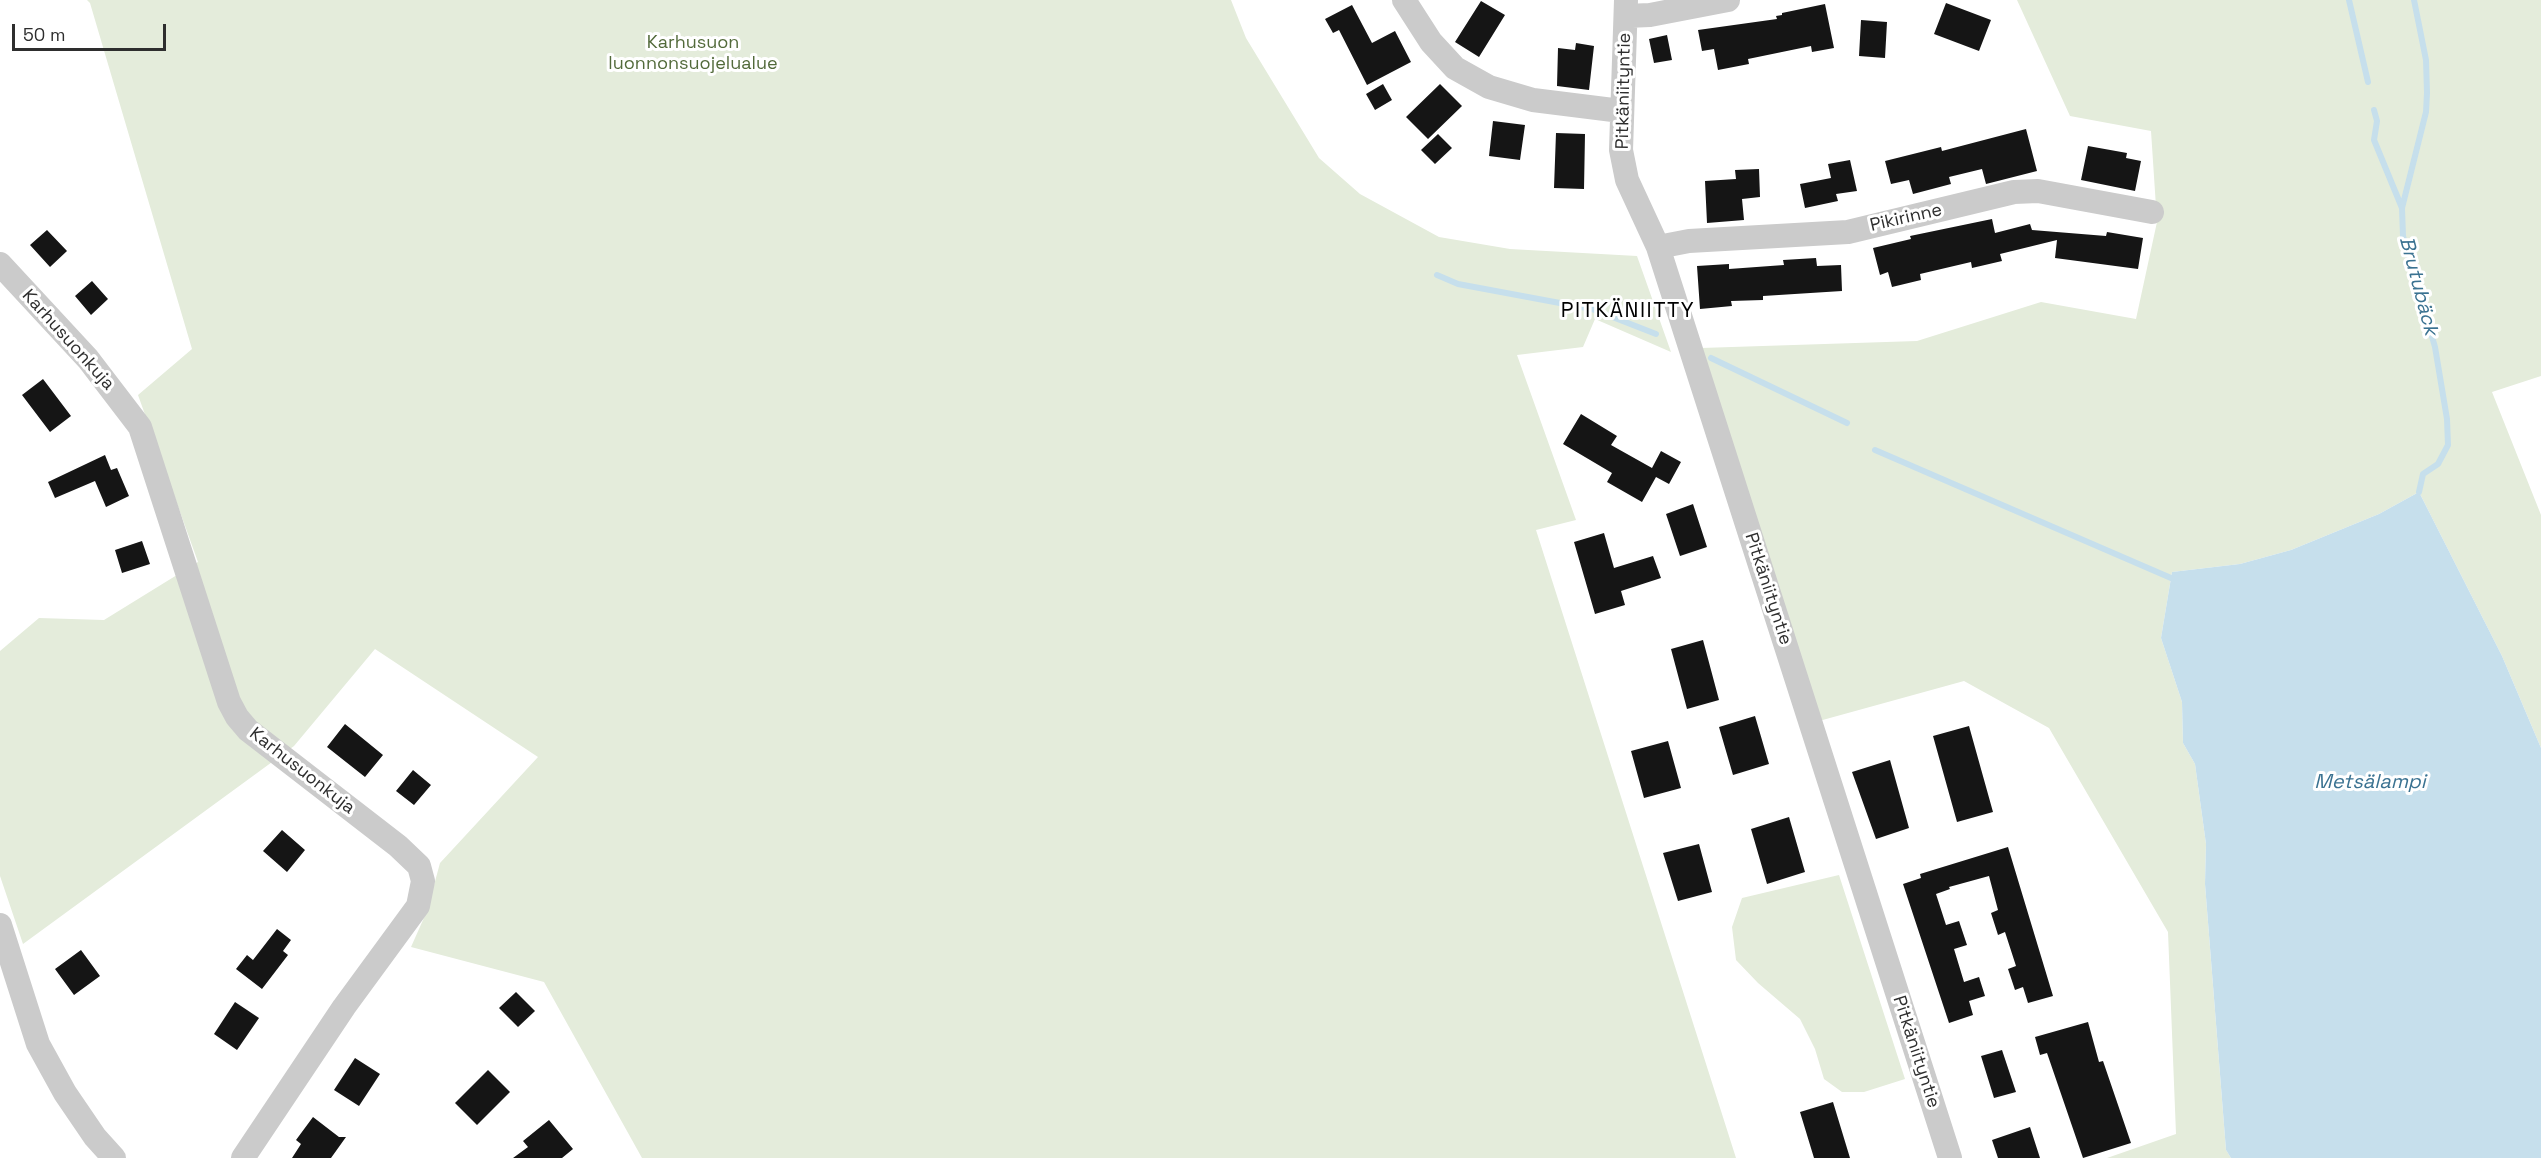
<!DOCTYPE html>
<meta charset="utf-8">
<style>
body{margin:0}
#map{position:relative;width:2541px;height:1158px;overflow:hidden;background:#fff;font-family:"Space Grotesk",sans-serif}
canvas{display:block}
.scale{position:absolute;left:12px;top:24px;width:154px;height:27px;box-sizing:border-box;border:3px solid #2e2e2e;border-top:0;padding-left:8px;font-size:18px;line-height:21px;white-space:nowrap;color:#2e2e2e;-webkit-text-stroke:4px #fff;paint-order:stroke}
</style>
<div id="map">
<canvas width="2541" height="1158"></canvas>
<div class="scale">50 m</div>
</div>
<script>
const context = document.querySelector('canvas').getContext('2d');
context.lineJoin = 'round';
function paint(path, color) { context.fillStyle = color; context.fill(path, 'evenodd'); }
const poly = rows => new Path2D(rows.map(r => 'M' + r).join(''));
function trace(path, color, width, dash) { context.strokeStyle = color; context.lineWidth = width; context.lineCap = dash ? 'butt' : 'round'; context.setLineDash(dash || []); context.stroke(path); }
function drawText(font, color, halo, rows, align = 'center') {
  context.font = font + ' "Space Grotesk",sans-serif'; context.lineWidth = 6; context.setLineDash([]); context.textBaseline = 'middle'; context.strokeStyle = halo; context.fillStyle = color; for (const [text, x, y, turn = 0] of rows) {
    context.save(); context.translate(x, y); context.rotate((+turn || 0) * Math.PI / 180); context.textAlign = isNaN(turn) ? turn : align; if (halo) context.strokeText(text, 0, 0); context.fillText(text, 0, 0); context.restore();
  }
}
paint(poly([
 [87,0,1231,0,1246,38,1319,158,1360,194,1439,237,1510,249,1637,256,1671,352,1595,319,1583,347,1517,355,1576,520,1536,530,1736,1158,642,1158,544,982,411,947,427,911,440,863,538,757,375,649,294,746,23,944,0,876,0,651,39,618,104,620,198,562,138,395,192,349,90,3],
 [2017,0,2541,0,2541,376,2492,392,2541,515,2541,748,2502,656,2419,492,2379,514,2291,550,2240,564,2172,572,2161,638,2182,702,2183,743,2195,764,2206,844,2205,884,2226,1150,2231,1158,2107,1158,2176,1134,2168,932,2049,728,1964,681,1819,721,1701,348,1917,341,2041,302,2136,319,2157,222,2151,131,2070,116],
 [1839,875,1905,1079,1864,1092,1842,1092,1824,1079,1815,1049,1800,1019,1758,983,1736,960,1732,927,1742,898]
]), '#e4ecdb');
paint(poly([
 [2419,492,2502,656,2541,748,2541,1158,2231,1158,2226,1150,2205,884,2206,844,2195,764,2183,743,2182,702,2161,638,2172,572,2240,564,2291,550,2379,514]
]), '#c6dfec');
trace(poly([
 [2349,0,2368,82],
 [2414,0,2426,60,2427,93,2426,112,2402,208,2403,236,2435,347,2447,419,2448,445,2438,464,2423,474,2419,492],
 [2374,110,2377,121,2374,140,2402,208],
 [1437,275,1458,284,1592,309,1656,334],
 [1711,358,1847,423],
 [1875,450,2171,578]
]), '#c6dfec', 6);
paint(poly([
 [1481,1,1505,15,1479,57,1455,42],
 [1946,3,1991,20,1979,51,1934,34],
 [1825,4,1834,48,1812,52,1811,46,1748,59,1749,64,1718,70,1714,49,1702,51,1698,30,1777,19,1776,16,1782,15,1782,13],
 [1352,5,1372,43,1395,31,1411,62,1367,85,1339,30,1333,33,1325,19],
 [1861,20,1887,22,1885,58,1859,56],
 [1667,35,1672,60,1654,63,1649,39],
 [1576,43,1594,46,1589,90,1557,86,1558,48,1575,50],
 [1383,84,1392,100,1375,110,1366,94],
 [1440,84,1462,106,1428,139,1406,117],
 [1493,121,1525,125,1520,160,1489,156],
 [2026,129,2037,171,1986,184,1982,169,1949,177,1951,184,1913,194,1909,180,1891,184,1885,161,1941,147,1942,151],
 [1556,133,1585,134,1584,189,1554,188],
 [1438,134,1452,148,1435,164,1421,150],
 [2088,146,2127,153,2126,158,2141,161,2135,191,2081,180],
 [1850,160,1857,191,1836,194,1838,201,1805,208,1800,184,1831,178,1828,164],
 [1759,169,1760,197,1742,199,1744,220,1707,223,1705,181,1736,179,1735,170],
 [1992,219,1995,233,2030,224,2032,230,2106,236,2107,232,2143,238,2138,269,2055,258,2057,240,2000,254,2002,261,1972,268,1971,262,1920,274,1921,280,1892,287,1888,272,1880,275,1873,248,1911,239,1910,236],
 [47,230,67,251,50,267,30,245],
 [1816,258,1817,266,1841,265,1842,291,1763,296,1763,300,1731,301,1732,306,1700,309,1697,266,1729,264,1729,269,1784,265,1783,260],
 [92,281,108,299,91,315,75,296],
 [43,379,71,416,50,432,22,395],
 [1581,414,1617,436,1611,445,1652,468,1661,451,1681,462,1669,484,1656,477,1642,502,1607,482,1612,473,1563,444],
 [105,455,111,470,117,468,129,496,106,507,95,481,55,498,48,482],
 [1693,504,1707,547,1680,556,1666,514],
 [1604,533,1614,568,1653,556,1661,578,1621,591,1625,605,1595,614,1574,542],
 [142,541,150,564,122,573,115,550],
 [1703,640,1719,700,1687,709,1671,649],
 [1755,716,1769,764,1733,775,1719,727],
 [345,724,383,755,365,777,327,747],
 [1969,726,1993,812,1957,822,1933,736],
 [1668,741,1681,788,1644,798,1631,751],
 [1890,760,1909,828,1876,839,1852,772],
 [413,770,431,785,414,805,396,791],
 [1789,817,1805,872,1767,884,1751,829],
 [282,830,305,850,287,872,263,851],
 [1699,844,1712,892,1678,901,1663,853],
 [2008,847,2053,996,2028,1003,2023,987,2015,990,2008,969,2016,966,2005,932,1998,935,1991,913,1998,910,1989,876,1949,887,1950,889,1936,894,1946,925,1959,921,1967,945,1954,949,1964,982,1979,977,1985,996,1969,1001,1973,1015,1949,1023,1903,884,1921,878,1920,874],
 [277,929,291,940,283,951,288,955,262,989,236,969,247,955,253,960],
 [81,950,100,976,74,995,55,969],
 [516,992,535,1011,518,1027,499,1008],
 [235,1002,259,1018,237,1050,214,1034],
 [2088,1022,2099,1062,2103,1061,2131,1143,2083,1158,2047,1053,2040,1055,2035,1037],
 [2002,1050,2016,1092,1994,1098,1981,1056],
 [355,1058,380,1074,359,1106,334,1090],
 [488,1070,510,1092,477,1125,455,1103],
 [1833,1102,1850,1158,1814,1158,1800,1112],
 [313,1117,339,1137,346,1137,331,1158,292,1158,301,1144,296,1140],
 [549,1120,573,1149,562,1158,513,1158,528,1147,523,1141],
 [2030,1127,2040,1158,1998,1158,1992,1140]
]), '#151515');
trace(poly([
 [1404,0,1431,42,1455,68,1489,87,1533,100,1621,111],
 [1626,0,1621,150,1627,180,1658,247,1950,1158],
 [1626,16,1650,15,1728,0],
 [1658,247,1689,241,1848,232,2014,192,2038,191,2152,212],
 [0,264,88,359,140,427,229,702,237,717,248,730,398,846,419,866,423,881,418,906,344,1007,243,1158],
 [0,925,38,1044,65,1093,95,1137,114,1158]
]), '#cbcbcb', 24);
drawText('18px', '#526a3a', '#fff', [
 ["Karhusuon",693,43],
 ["luonnonsuojelualue",693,64]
]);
drawText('18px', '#2e2e2e', '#fff', [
 ["Pitkäniityntie",1624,91,-89],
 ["Pikirinne",1906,218,-13],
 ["Karhusuonkuja",68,340,48],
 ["Pitkäniityntie",1768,589,72],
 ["Karhusuonkuja",302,771,38],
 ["Pitkäniityntie",1916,1052,72]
]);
drawText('italic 20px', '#3a7291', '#fff', [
 ["Brutubäck",2418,286,75],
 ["Metsälampi",2370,783]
]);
context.letterSpacing = '1.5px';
drawText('21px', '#000', '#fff', [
 ["PITKÄNIITTY",1628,311]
]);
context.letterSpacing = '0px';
</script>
